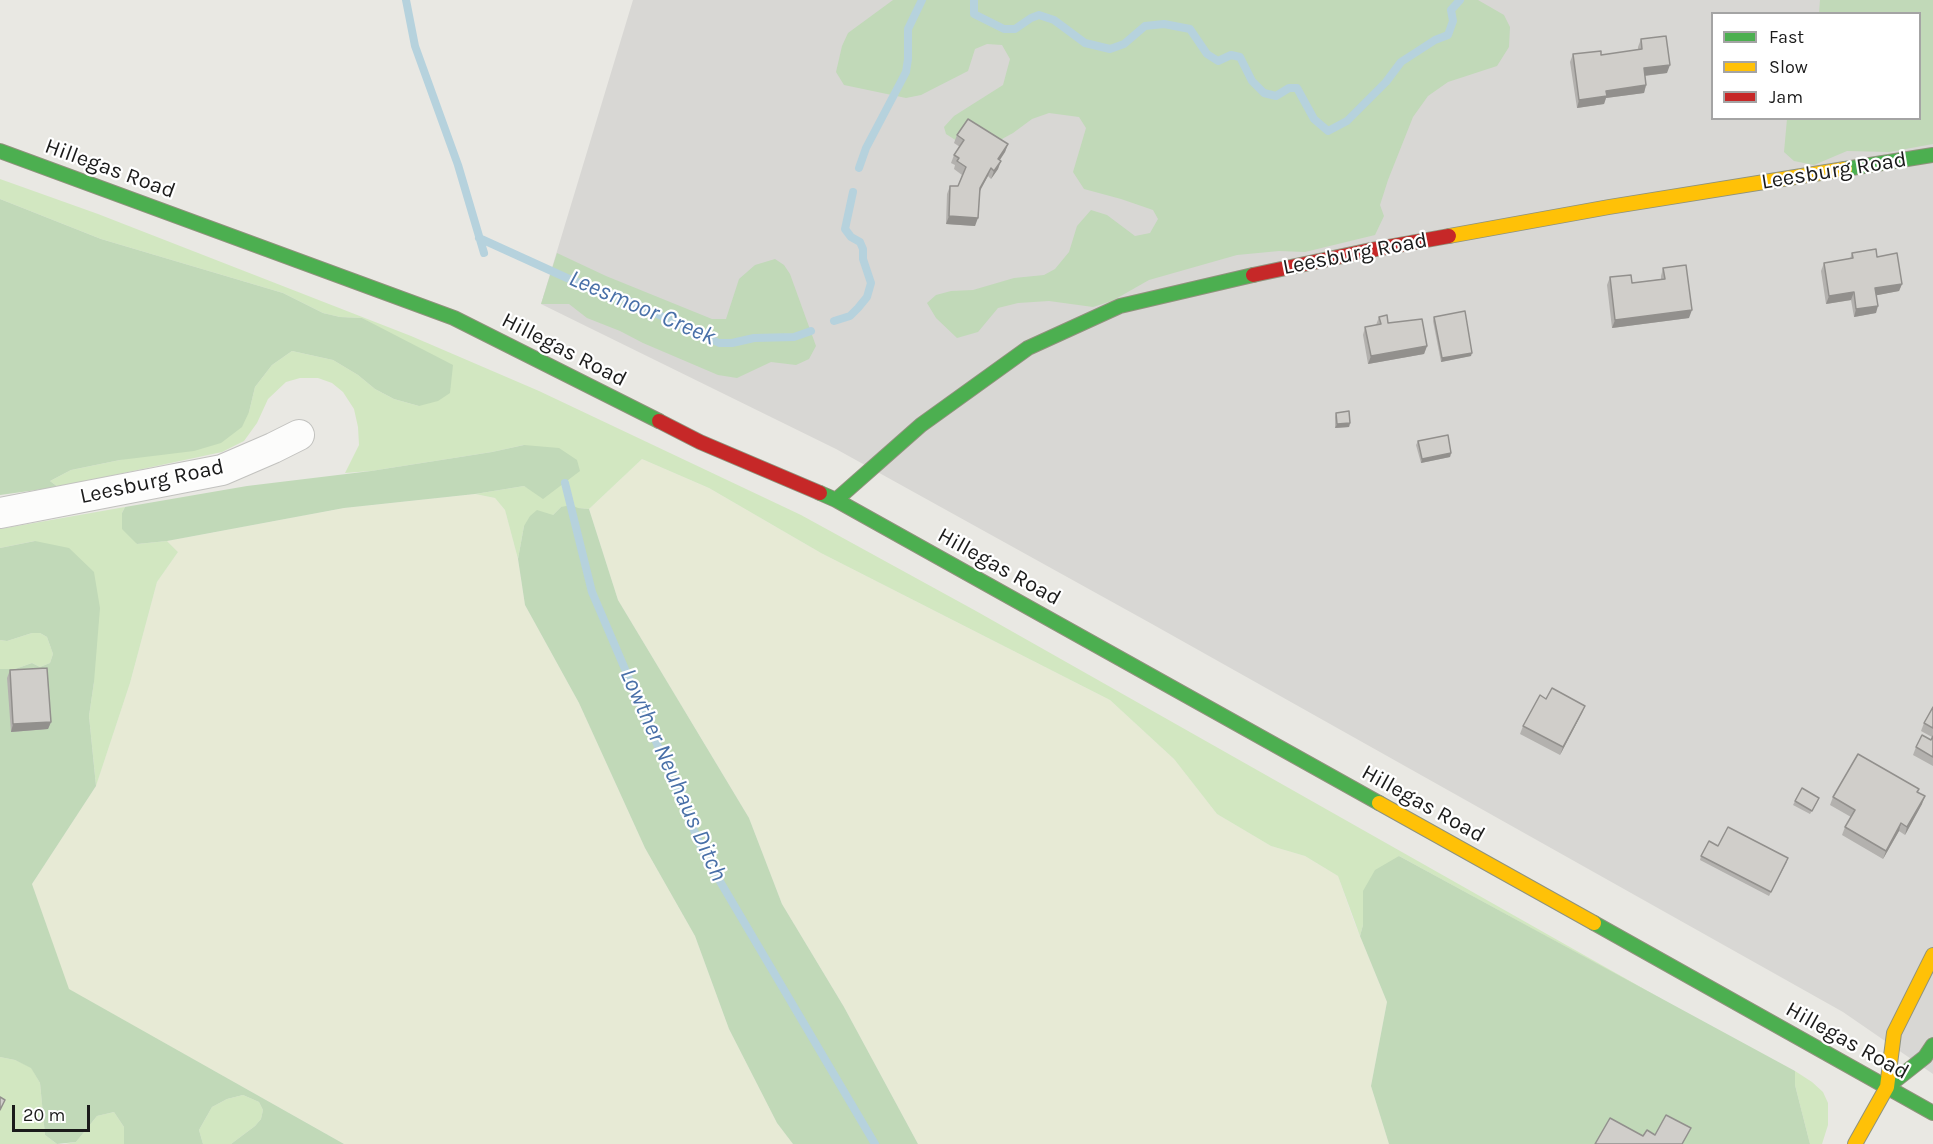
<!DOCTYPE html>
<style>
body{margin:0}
#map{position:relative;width:1933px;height:1144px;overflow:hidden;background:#e9e8e3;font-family:Karla,sans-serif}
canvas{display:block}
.legend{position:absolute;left:1711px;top:12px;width:210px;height:108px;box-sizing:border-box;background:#fff;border:2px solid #a4a4a4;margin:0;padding:8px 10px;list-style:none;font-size:18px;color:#1b1b1b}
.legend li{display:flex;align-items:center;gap:12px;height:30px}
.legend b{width:30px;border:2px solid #a4a4a4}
.scale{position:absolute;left:12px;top:1105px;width:78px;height:27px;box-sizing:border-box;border:3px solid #1b1b1b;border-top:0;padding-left:8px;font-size:18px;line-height:21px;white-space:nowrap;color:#1b1b1b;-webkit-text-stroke:4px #fff;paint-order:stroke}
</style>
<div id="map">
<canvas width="1933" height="1144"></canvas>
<ul class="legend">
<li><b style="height:8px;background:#4caf50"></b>Fast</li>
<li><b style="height:8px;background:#ffc107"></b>Slow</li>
<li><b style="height:8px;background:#c62828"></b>Jam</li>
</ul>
<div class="scale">20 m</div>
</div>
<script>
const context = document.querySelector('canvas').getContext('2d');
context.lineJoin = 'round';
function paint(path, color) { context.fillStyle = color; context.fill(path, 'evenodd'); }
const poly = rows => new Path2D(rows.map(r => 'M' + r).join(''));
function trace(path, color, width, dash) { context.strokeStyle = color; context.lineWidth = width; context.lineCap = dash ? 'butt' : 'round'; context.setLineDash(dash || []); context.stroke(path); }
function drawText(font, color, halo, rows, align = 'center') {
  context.font = font + ' Karla,sans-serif'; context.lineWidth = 4.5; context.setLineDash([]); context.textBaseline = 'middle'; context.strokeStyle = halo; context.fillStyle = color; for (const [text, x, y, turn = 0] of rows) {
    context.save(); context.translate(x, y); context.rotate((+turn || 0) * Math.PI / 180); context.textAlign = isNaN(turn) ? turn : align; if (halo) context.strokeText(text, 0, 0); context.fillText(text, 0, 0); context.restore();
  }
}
paint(poly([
 [633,0,1933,0,1933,1074,1843,1012,1152,624,836,449,541,304],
 [1712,14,1920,14,1920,118,1712,118]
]), '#d8d7d4');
paint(poly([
 [642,459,709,488,821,553,1110,700,1174,759,1217,814,1271,846,1305,856,1338,876,1353,919,1387,1002,1371,1086,1389,1144,918,1144,844,1007,782,904,749,818,618,600,589,509],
 [475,494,495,498,505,510,518,559,525,605,579,703,645,848,695,936,729,1029,777,1123,793,1144,344,1144,68,989,32,884,96,786,130,683,157,582,178,552,167,541,344,508]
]), '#e7ead5');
paint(poly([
 [0,179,98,214,411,336,539,391,801,515,976,611,1667,1002,1399,856,1363,925,1360,936,1338,876,1305,856,1271,846,1217,814,1174,759,1110,700,821,553,709,488,642,459,589,509,561,507,553,515,524,526,518,559,505,510,495,498,475,494,524,486,535,492,524,445,492,452,371,471,345,473,359,445,358,427,354,409,343,392,332,383,318,378,300,378,286,382,268,399,257,423,244,441,222,452,58,487,50,481,71,470,120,460,249,412,255,387,272,365,292,351,333,360,358,375,375,389,394,399,419,406,371,324,362,318,340,317,323,313,283,293,101,239,0,199],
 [125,507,122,513,137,544,167,541,178,552,157,582,130,683,96,786,89,716,94,682,35,541,0,548,0,529],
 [32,633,40,633,47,637,53,654,50,663,40,667,32,663,15,669,0,669,0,640,7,641],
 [0,1057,15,1060,31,1067,40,1083,45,1135,57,1144,0,1144],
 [1795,1071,1812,1082,1823,1092,1828,1103,1828,1125,1822,1144,1810,1144,1795,1085],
 [243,1095,259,1102,263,1110,261,1119,255,1126,231,1144,203,1144,199,1130,212,1107,227,1099],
 [114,1112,124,1127,124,1144,64,1144,76,1142,97,1116]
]), '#d2e7c1');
paint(poly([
 [893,0,1478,0,1504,15,1510,27,1509,47,1497,66,1448,82,1428,96,1413,117,1388,180,1380,205,1384,216,1375,235,1305,252,1279,251,1237,255,1149,280,1112,301,1093,307,1049,301,1018,303,998,308,978,332,957,338,936,318,927,303,936,295,951,291,973,290,1014,278,1044,275,1055,269,1069,252,1077,226,1091,210,1107,215,1135,236,1150,233,1158,219,1153,210,1121,199,1084,189,1073,172,1086,128,1079,117,1049,113,1032,119,1013,133,982,150,971,150,946,134,944,127,954,116,1003,85,1010,59,1002,45,987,44,975,49,968,71,921,95,906,98,844,85,836,72,842,46,848,33],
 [1820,0,1933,0,1933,144,1889,152,1847,151,1814,165,1794,161,1784,152,1787,119,1920,118,1920,14,1819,13],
 [0,199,101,239,283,293,323,313,340,317,362,318,453,365,450,393,438,401,419,406,394,399,375,389,358,375,333,360,292,351,272,365,255,387,249,412,242,427,221,443,194,451,120,460,71,470,50,481,58,487,0,495],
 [557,253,606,276,712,319,726,319,739,279,755,265,775,259,784,265,790,274,816,346,809,359,796,365,771,362,737,378,718,375,643,343,620,331,587,318,569,304,541,304],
 [524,445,559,448,577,460,580,471,543,499,524,486,475,494,344,508,167,541,137,544,122,529,122,513,125,507,247,486,371,471,492,452],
 [571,505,578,508,589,509,618,600,749,818,782,904,844,1007,918,1144,793,1144,777,1123,729,1029,695,936,645,848,579,703,525,605,518,559,524,526,530,516,537,510,553,515,561,507],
 [35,541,69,548,94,572,100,608,94,682,89,716,96,786,32,884,69,989,344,1144,231,1144,255,1126,261,1119,263,1110,259,1102,243,1095,227,1099,212,1107,199,1130,203,1144,124,1144,124,1127,114,1112,97,1116,76,1142,57,1144,45,1135,40,1083,31,1068,15,1060,0,1057,0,669,15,669,32,663,40,667,50,663,53,654,47,637,40,633,32,633,7,641,0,640,0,548],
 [1399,856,1795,1071,1795,1085,1810,1144,1389,1144,1371,1086,1387,1002,1360,936,1363,925,1363,891,1375,870]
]), '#c1d9b8');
trace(poly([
 [406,0,415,46,458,165,484,253],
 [974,0,974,14,1004,29,1015,29,1031,18,1039,15,1054,20,1085,43,1110,49,1124,44,1145,26,1164,24,1190,29,1207,54,1218,61,1231,55,1240,57,1252,81,1264,93,1276,96,1289,88,1297,88,1314,119,1328,131,1347,121,1386,82,1401,62,1435,40,1448,35,1453,21,1451,10,1460,0],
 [859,168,866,148,906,72,908,59,908,29,922,0],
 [479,238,567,278,627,300,719,343,732,343,754,338,794,337,811,331],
 [834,321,850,316,858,308,867,297,871,283,863,259,863,249,860,242,851,237,845,229,853,192],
 [565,483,592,592,705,856,875,1144]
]), '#b6d2dd', 8);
const street = poly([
 [0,513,222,470,273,448,299,435]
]);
const fast = poly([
 [0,151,454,318,659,421],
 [1845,169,1933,155],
 [820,493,836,500,1379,803],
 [836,500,921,425,1028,348,1120,306,1253,275],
 [1594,923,1933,1113],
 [1887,1087,1925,1057,1933,1045]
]);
const slow = poly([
 [1449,236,1609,207,1845,169],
 [1379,803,1594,923],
 [1887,1087,1894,1033,1933,955],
 [1855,1144,1887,1087]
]);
const jam = poly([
 [1253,275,1371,250,1449,236],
 [659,421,700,442,820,493]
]);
trace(street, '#c2c2bf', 32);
trace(fast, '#8f927c', 16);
trace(slow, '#8f927c', 16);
trace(jam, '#8f927c', 16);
trace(street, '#fcfcfb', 30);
trace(fast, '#4caf50', 14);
trace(slow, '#ffc107', 14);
trace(jam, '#c62828', 14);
paint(poly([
 [1641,39,1667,73,1645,76,1646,85,1644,93,1606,98,1604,104,1577,108,1570,62,1573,54,1601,55,1638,50,1638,47],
 [957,135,1008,144,1005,152,1000,160,998,169,991,179,988,176,980,191,975,226,946,224,947,194,950,186,958,186,962,175,954,169,955,165,951,163,954,155,960,147,954,143],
 [1852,253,1877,257,1902,284,1899,291,1877,295,1876,313,1854,317,1851,300,1826,304,1821,271,1824,263,1850,259],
 [1663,268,1689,318,1612,328,1607,285,1610,277,1632,283,1661,279,1661,276],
 [1379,317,1427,346,1424,354,1368,364,1363,335,1365,327,1376,325],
 [1434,317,1471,356,1441,362,1433,321],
 [1336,413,1350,423,1349,427,1335,428,1335,417],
 [1418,441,1451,453,1450,457,1421,463,1416,445],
 [10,670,51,722,48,729,11,732,7,678],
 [1546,699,1585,706,1582,713,1560,755,1520,734,1523,726],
 [1933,707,1933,766,1913,755,1916,747,1931,740,1932,737,1921,731,1924,723],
 [1918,792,1922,804,1905,835,1899,831,1883,859,1842,835,1845,827,1851,817,1830,805,1833,797],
 [1795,801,1817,802,1810,814,1793,805],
 [1718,846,1787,862,1769,896,1700,860,1701,856]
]), '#b3b1ae');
paint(poly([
 [1670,65,1667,73,1642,76,1644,68],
 [1646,85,1644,93,1606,98,1604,104,1577,108,1579,100,1606,91],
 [1008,144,1005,152,995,167,998,159],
 [1001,161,998,169,991,179,994,171],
 [991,168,988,176,977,196,980,188],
 [949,216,978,218,975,226,946,224],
 [1902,284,1899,291,1873,296,1875,288],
 [1854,292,1851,300,1826,304,1829,296],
 [1878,306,1876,313,1854,317,1856,309],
 [1692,310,1689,318,1612,328,1615,320],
 [1427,346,1424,354,1368,364,1371,356],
 [1472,353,1471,356,1441,362,1442,358],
 [1350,423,1349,427,1335,428,1337,424],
 [1451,453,1450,457,1421,463,1422,459],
 [1585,706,1582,713,1560,755,1563,747],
 [51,722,48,729,11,732,13,724],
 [1925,796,1922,804,1905,835,1907,827],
 [1901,823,1899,831,1883,859,1886,851]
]), '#92908d');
const building = poly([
 [1666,36,1670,65,1644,68,1646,85,1606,91,1607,96,1579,100,1573,54,1601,51,1601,55,1642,49,1641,39,1666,36],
 [968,119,1008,144,998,159,1001,161,994,171,991,168,980,188,978,218,949,216,950,186,958,186,966,167,957,161,959,158,954,155,964,140,957,135,968,119],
 [1876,249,1877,257,1897,253,1902,284,1875,288,1878,306,1856,309,1854,292,1829,296,1824,263,1853,258,1852,253,1876,249],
 [1686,265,1692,310,1615,320,1610,277,1631,275,1632,283,1665,279,1663,268,1686,265],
 [1465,311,1472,353,1442,358,1434,317,1465,311],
 [1387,315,1388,323,1422,319,1427,346,1371,356,1365,327,1381,324,1379,317,1387,315],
 [1349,411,1350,423,1337,424,1336,413,1349,411],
 [1448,435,1451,453,1422,459,1418,441,1448,435],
 [47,668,51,722,13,724,10,670,47,668],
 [1552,688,1585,706,1563,747,1523,726,1540,695,1546,699,1552,688],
 [1933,707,1933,728,1924,723,1933,707],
 [1922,735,1931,740,1933,736,1933,757,1916,747,1922,735],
 [1858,754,1919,789,1917,792,1925,796,1907,827,1901,823,1886,851,1845,827,1855,810,1833,797,1858,754],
 [1802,788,1819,798,1812,811,1795,801,1802,788],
 [1728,827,1788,858,1771,892,1701,856,1709,841,1718,846,1728,827],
 [0,1097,5,1100,0,1110,0,1097],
 [1666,1115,1691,1128,1682,1144,1595,1144,1610,1118,1643,1136,1647,1130,1655,1135,1666,1115]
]);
paint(building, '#d0ceca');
trace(building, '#92908d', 1.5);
drawText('22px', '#1b1b1b', '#fff', [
 ["Hillegas Road",110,169,20],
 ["Leesburg Road",1834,171,-9],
 ["Leesburg Road",1355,254,-11],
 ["Hillegas Road",564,350,27],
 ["Leesburg Road",152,482,-12],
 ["Hillegas Road",999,567,29],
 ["Hillegas Road",1423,804,29],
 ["Hillegas Road",1847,1041,29]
]);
drawText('italic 24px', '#4970a8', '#fff', [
 ["Leesmoor Creek",642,308,23],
 ["Lowther Neuhaus Ditch",673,775,66]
]);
</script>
